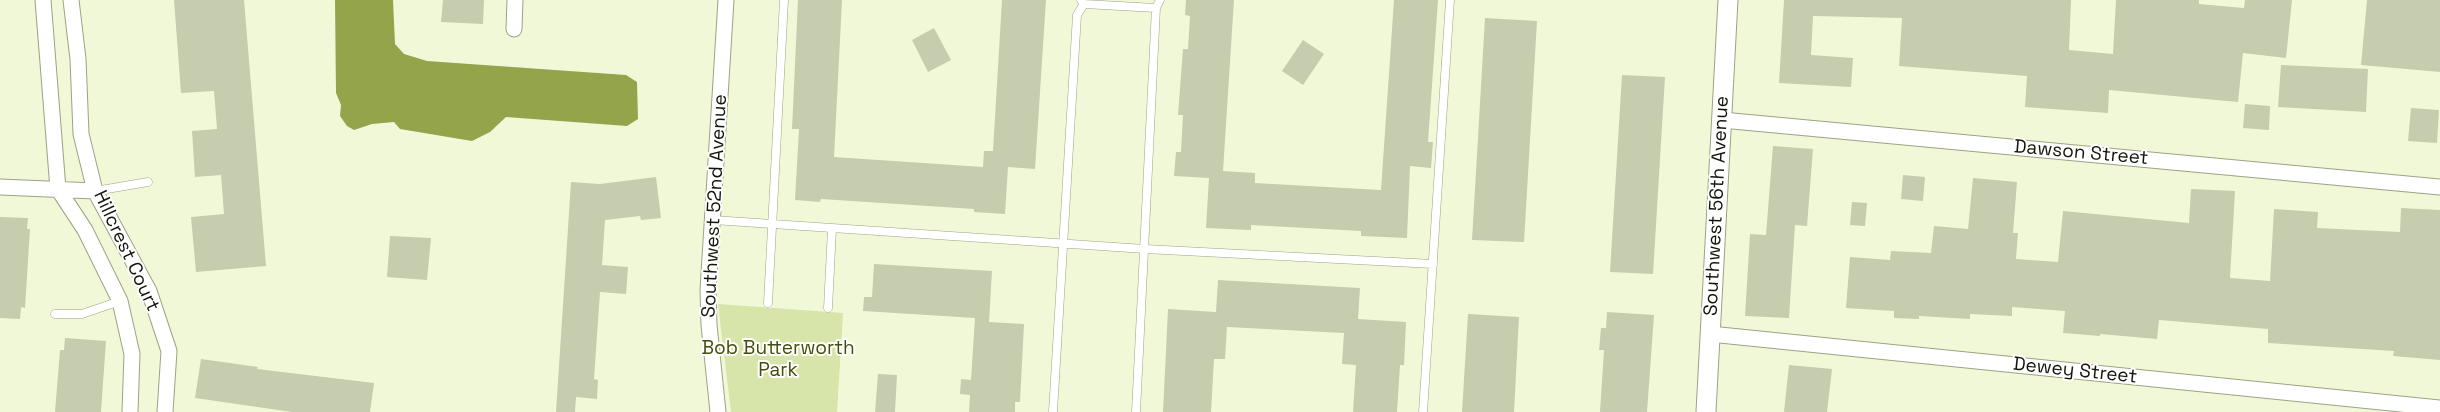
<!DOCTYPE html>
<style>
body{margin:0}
canvas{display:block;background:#f0f8d8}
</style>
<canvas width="2440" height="412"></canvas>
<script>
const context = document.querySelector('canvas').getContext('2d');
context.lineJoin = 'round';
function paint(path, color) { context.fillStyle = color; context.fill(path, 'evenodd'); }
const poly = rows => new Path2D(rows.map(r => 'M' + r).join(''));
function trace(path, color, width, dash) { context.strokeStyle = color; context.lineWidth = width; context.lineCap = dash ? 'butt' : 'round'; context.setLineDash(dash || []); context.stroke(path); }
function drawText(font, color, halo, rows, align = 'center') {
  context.font = font + ' "Space Grotesk",sans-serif'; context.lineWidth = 4; context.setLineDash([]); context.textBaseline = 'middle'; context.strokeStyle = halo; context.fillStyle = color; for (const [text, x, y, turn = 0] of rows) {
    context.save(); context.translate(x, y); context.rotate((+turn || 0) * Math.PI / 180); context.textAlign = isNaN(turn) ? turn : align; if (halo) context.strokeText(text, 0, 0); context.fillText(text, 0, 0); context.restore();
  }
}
paint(poly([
 [718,304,843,313,837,412,731,412]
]), '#d7e4aa');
paint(poly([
 [335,0,393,0,395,44,404,54,427,61,626,75,637,82,638,119,627,126,506,117,490,132,472,141,400,129,394,122,372,124,354,130,347,126,340,116,341,105,336,93]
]), '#93a44a');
paint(poly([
 [174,0,244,0,266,266,196,272,191,217,224,214,221,175,195,177,192,131,217,129,214,91,181,93],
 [443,0,484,0,483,24,441,22],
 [798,0,842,0,834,157,983,167,984,151,993,151,1002,0,1046,0,1035,169,1008,167,1005,214,974,212,974,209,821,199,820,202,795,200,799,129,792,129],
 [1186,0,1234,0,1223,171,1255,173,1255,183,1381,190,1394,0,1438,0,1428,142,1433,142,1431,168,1410,166,1407,238,1361,236,1361,231,1251,225,1251,230,1206,228,1209,178,1174,176,1176,152,1181,152,1183,115,1178,115,1183,49,1188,49,1190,16,1185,15],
 [1784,0,2071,0,2069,50,2113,54,2116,0,2199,0,2199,4,2244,8,2245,0,2292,0,2286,58,2243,53,2238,102,2109,90,2108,113,2025,107,2027,76,1899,66,1902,18,1813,16,1811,55,1853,58,1851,87,1779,83],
 [2367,0,2440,0,2440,72,2361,65],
 [1485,18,1537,21,1524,242,1472,240],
 [934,28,951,60,928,72,912,40],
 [1303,40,1324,54,1303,85,1282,71],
 [2281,65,2368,69,2366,112,2278,107],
 [1622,75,1665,77,1653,274,1610,272],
 [2245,104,2270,106,2269,130,2243,128],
 [2411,108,2439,110,2437,143,2408,141],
 [1773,146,1813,149,1807,226,1795,225,1789,318,1745,316,1750,234,1766,235],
 [1903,175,1925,177,1923,201,1901,199],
 [656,177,661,218,641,220,640,216,605,220,602,265,628,267,626,294,600,292,594,379,598,380,597,399,576,397,575,412,556,412,571,182,600,184],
 [1973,178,2017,182,2013,233,2018,233,2016,259,2058,262,2063,211,2189,223,2191,189,2235,191,2230,278,2270,281,2274,209,2318,212,2317,228,2400,232,2401,208,2440,210,2440,360,2393,356,2394,351,2268,343,2268,329,2159,320,2157,339,2100,334,2100,336,2063,333,2065,311,2012,307,2012,316,1970,314,1970,319,1919,316,1919,319,1894,318,1894,311,1846,308,1850,257,1890,260,1891,251,1931,253,1934,226,1968,229],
 [1852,202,1867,203,1865,226,1850,225],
 [0,217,28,218,27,229,30,229,25,308,21,307,20,319,0,318],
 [390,236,431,238,427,280,387,277],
 [874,264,992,271,989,322,1024,324,1020,402,1015,402,1015,412,969,412,970,395,960,394,961,379,971,380,975,318,863,311,864,297,872,297],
 [1218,280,1360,288,1358,319,1406,322,1404,365,1400,365,1397,412,1353,412,1356,365,1342,364,1344,333,1227,327,1225,359,1214,359,1211,412,1163,412,1168,309,1216,312],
 [1607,312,1654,315,1647,412,1600,412,1604,350,1599,350,1601,328,1606,328],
 [1468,314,1519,317,1514,412,1462,412],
 [65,338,106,341,101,412,55,412,60,350,64,350],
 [201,359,258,367,257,369,374,383,370,412,292,412,195,398],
 [1789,365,1832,369,1827,412,1784,412],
 [878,374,897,375,895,412,875,412]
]), '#c6cdae');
const service = poly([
 [1081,0,1084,4,1156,8],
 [95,191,148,182],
 [713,220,1145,249,1433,264],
 [768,303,784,0],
 [828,308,832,229],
 [55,314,82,314,120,301],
 [1053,412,1077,15,1084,4],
 [1136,412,1156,8,1160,0],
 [1423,412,1450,0]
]);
const minor = poly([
 [43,0,58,189,85,230,120,301,132,354,130,412],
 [71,0,78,59,81,134,95,191,149,291,169,351,165,412],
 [514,29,515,0],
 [1722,120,2440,187],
 [0,187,95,191],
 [1710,334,2440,408],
 [718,412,709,325,708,290,726,0]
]);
const tertiary = poly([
 [1706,412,1728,0]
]);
trace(service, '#9ca385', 9);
trace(minor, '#9ca385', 17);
trace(tertiary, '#9ca385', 21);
trace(service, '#fff', 8);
trace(minor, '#fff', 15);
trace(tertiary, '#fff', 19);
drawText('19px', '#13150a', '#fff', [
 ["Dawson Street",2081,153,5],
 ["Southwest 52nd Avenue",715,206,-87],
 ["Southwest 56th Avenue",1717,206,-87],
 ["Hillcrest Court",126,251,65],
 ["Dewey Street",2075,371,6]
]);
drawText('19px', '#444e09', '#fff', [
 ["Bob Butterworth",778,349],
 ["Park",778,371]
]);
</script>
